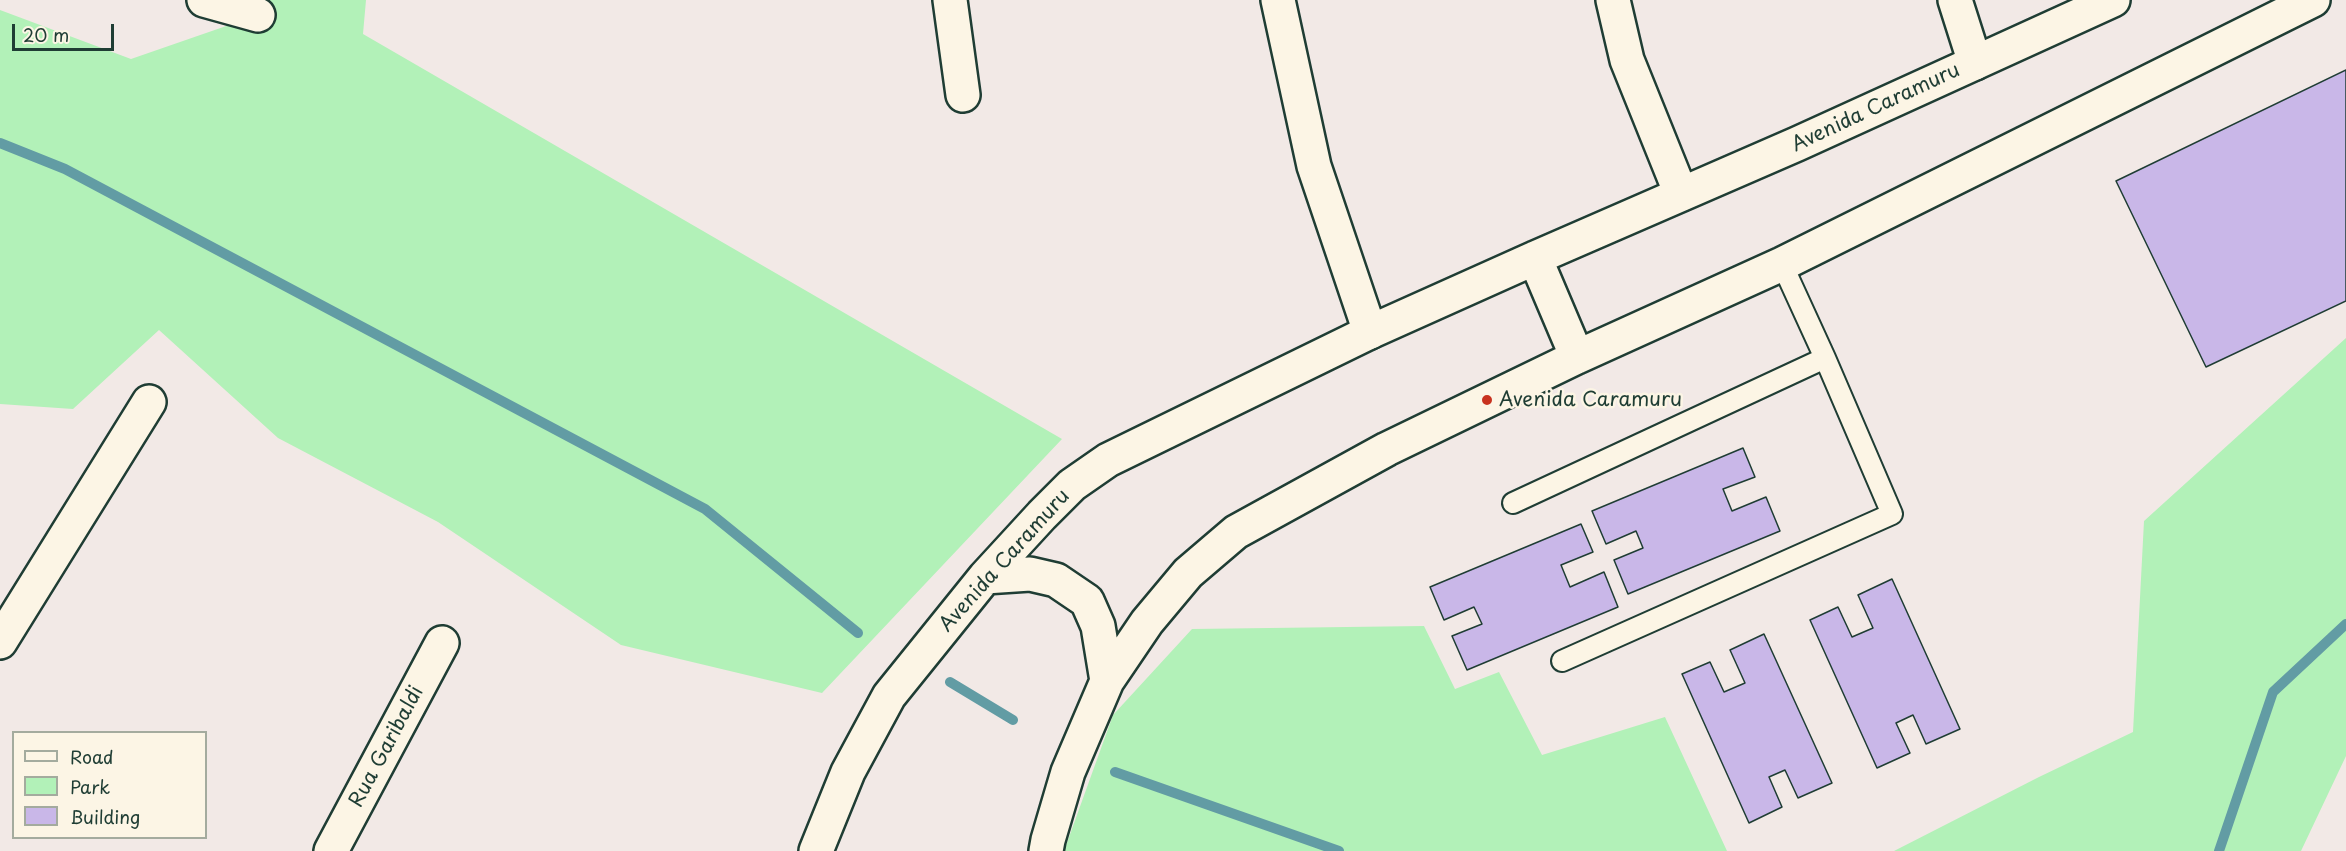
<!DOCTYPE html>
<style>
body{margin:0}
#map{position:relative;width:2346px;height:851px;overflow:hidden;background:#f2e9e6;font-family:"Playpen Sans",sans-serif}
canvas{display:block}
.legend{position:absolute;left:12px;top:731px;width:195px;height:108px;box-sizing:border-box;background:#fcf5e5;border:2px solid #a4ab9e;margin:0;padding:8px 10px;list-style:none;font-size:18px;color:#1f3d34}
.legend li{display:flex;align-items:center;gap:12px;height:30px}
.legend b{width:30px;border:2px solid #a4ab9e}
.scale{position:absolute;left:12px;top:24px;width:102px;height:27px;box-sizing:border-box;border:3px solid #1f3d34;border-top:0;padding-left:8px;font-size:18px;line-height:21px;white-space:nowrap;color:#1f3d34;-webkit-text-stroke:4px #fcf5e5;paint-order:stroke}
</style>
<div id="map">
<canvas width="2346" height="851"></canvas>
<ul class="legend">
<li><b style="height:8px;background:#fcf5e5"></b>Road</li>
<li><b style="height:16px;background:#b2f1b8"></b>Park</li>
<li><b style="height:16px;background:#c9b7e8"></b>Building</li>
</ul>
<div class="scale">20 m</div>
</div>
<script>
const context = document.querySelector('canvas').getContext('2d');
context.lineJoin = 'round';
function paint(path, color) { context.fillStyle = color; context.fill(path, 'evenodd'); }
const poly = rows => new Path2D(rows.map(r => 'M' + r).join(''));
function trace(path, color, width, dash) { context.strokeStyle = color; context.lineWidth = width; context.lineCap = dash ? 'butt' : 'round'; context.setLineDash(dash || []); context.stroke(path); }
function drawText(font, color, halo, rows, align = 'center') {
  context.font = font + ' "Playpen Sans",sans-serif'; context.lineWidth = 5; context.setLineDash([]); context.textBaseline = 'middle'; context.strokeStyle = halo; context.fillStyle = color; for (const [text, x, y, turn = 0] of rows) {
    context.save(); context.translate(x, y); context.rotate((+turn || 0) * Math.PI / 180); context.textAlign = isNaN(turn) ? turn : align; if (halo) context.strokeText(text, 0, 0); context.fillText(text, 0, 0); context.restore();
  }
}
paint(poly([
 [269,0,366,0,363,34,1062,439,822,693,621,645,438,522,278,438,159,330,73,409,0,404,0,10,131,59,258,15],
 [2346,338,2346,756,2301,851,1894,851,2039,777,2133,732,2144,521],
 [1424,626,1455,689,1499,672,1542,755,1665,717,1727,851,1064,851,1113,715,1192,629]
]), '#b2f1b8');
trace(poly([
 [0,143,65,169,705,509,858,633],
 [950,682,1013,720],
 [1115,772,1339,851],
 [2219,851,2273,692,2346,624]
]), '#629ca4', 10);
const building = poly([
 [2346,70,2346,301,2206,367,2116,181,2346,70],
 [1743,448,1755,477,1723,489,1732,511,1766,497,1780,531,1628,594,1614,560,1643,548,1636,531,1606,544,1592,511,1743,448],
 [1581,524,1593,552,1561,565,1570,587,1604,572,1618,607,1467,670,1452,636,1482,624,1474,607,1444,620,1430,587,1581,524],
 [1892,579,1960,729,1926,744,1913,715,1896,723,1910,753,1877,768,1810,620,1838,607,1852,637,1873,628,1858,595,1892,579],
 [1764,634,1832,783,1798,798,1785,770,1769,777,1782,807,1749,823,1682,674,1710,662,1724,692,1745,683,1730,650,1764,634]
]);
paint(building, '#c9b7e8');
trace(building, '#1f3d34', 1.5);
const lane = poly([
 [1513,503,1825,358],
 [1562,661,1892,514,1825,358,1782,264]
]);
const street = poly([
 [204,0,258,15],
 [950,0,963,95],
 [1278,0,1314,166,1370,332],
 [1613,0,1627,60,1681,194],
 [1955,0,1975,63],
 [0,642,149,402],
 [331,851,442,643]
]);
const secondary = poly([
 [1535,258,1577,357],
 [985,577,1030,574,1056,580,1087,601,1098,626,1107,681],
 [816,851,848,772,889,696,985,577,1042,515,1072,485,1108,460,1370,332,1535,258,1797,144,2113,0],
 [1046,851,1048,840,1068,772,1107,681,1147,622,1188,573,1236,532,1387,449,1577,357,1782,264,2313,0]
]);
trace(lane, '#1f3d34', 24);
trace(street, '#1f3d34', 38);
trace(secondary, '#1f3d34', 38);
trace(lane, '#fcf5e5', 20);
trace(street, '#fcf5e5', 33);
trace(secondary, '#fcf5e5', 33);
for (const [x, y, r, color] of [
 [1487,400,6,"#c8321e"]
]) { const dot = new Path2D(); dot.arc(x, y, r, 0, 2 * Math.PI); context.fillStyle = color; context.fill(dot); trace(dot, '#fcf5e5', 2); }
drawText('20px', '#1f3d34', '#fcf5e5', [
 ["Avenida Caramuru",1876,108,-25],
 ["Avenida Caramuru",1005,561,-48],
 ["Rua Garibaldi",387,747,-62]
]);
drawText('20px', '#1f3d34', '#fcf5e5', [
 ["Avenida Caramuru",1499,400]
], 'left');
</script>
